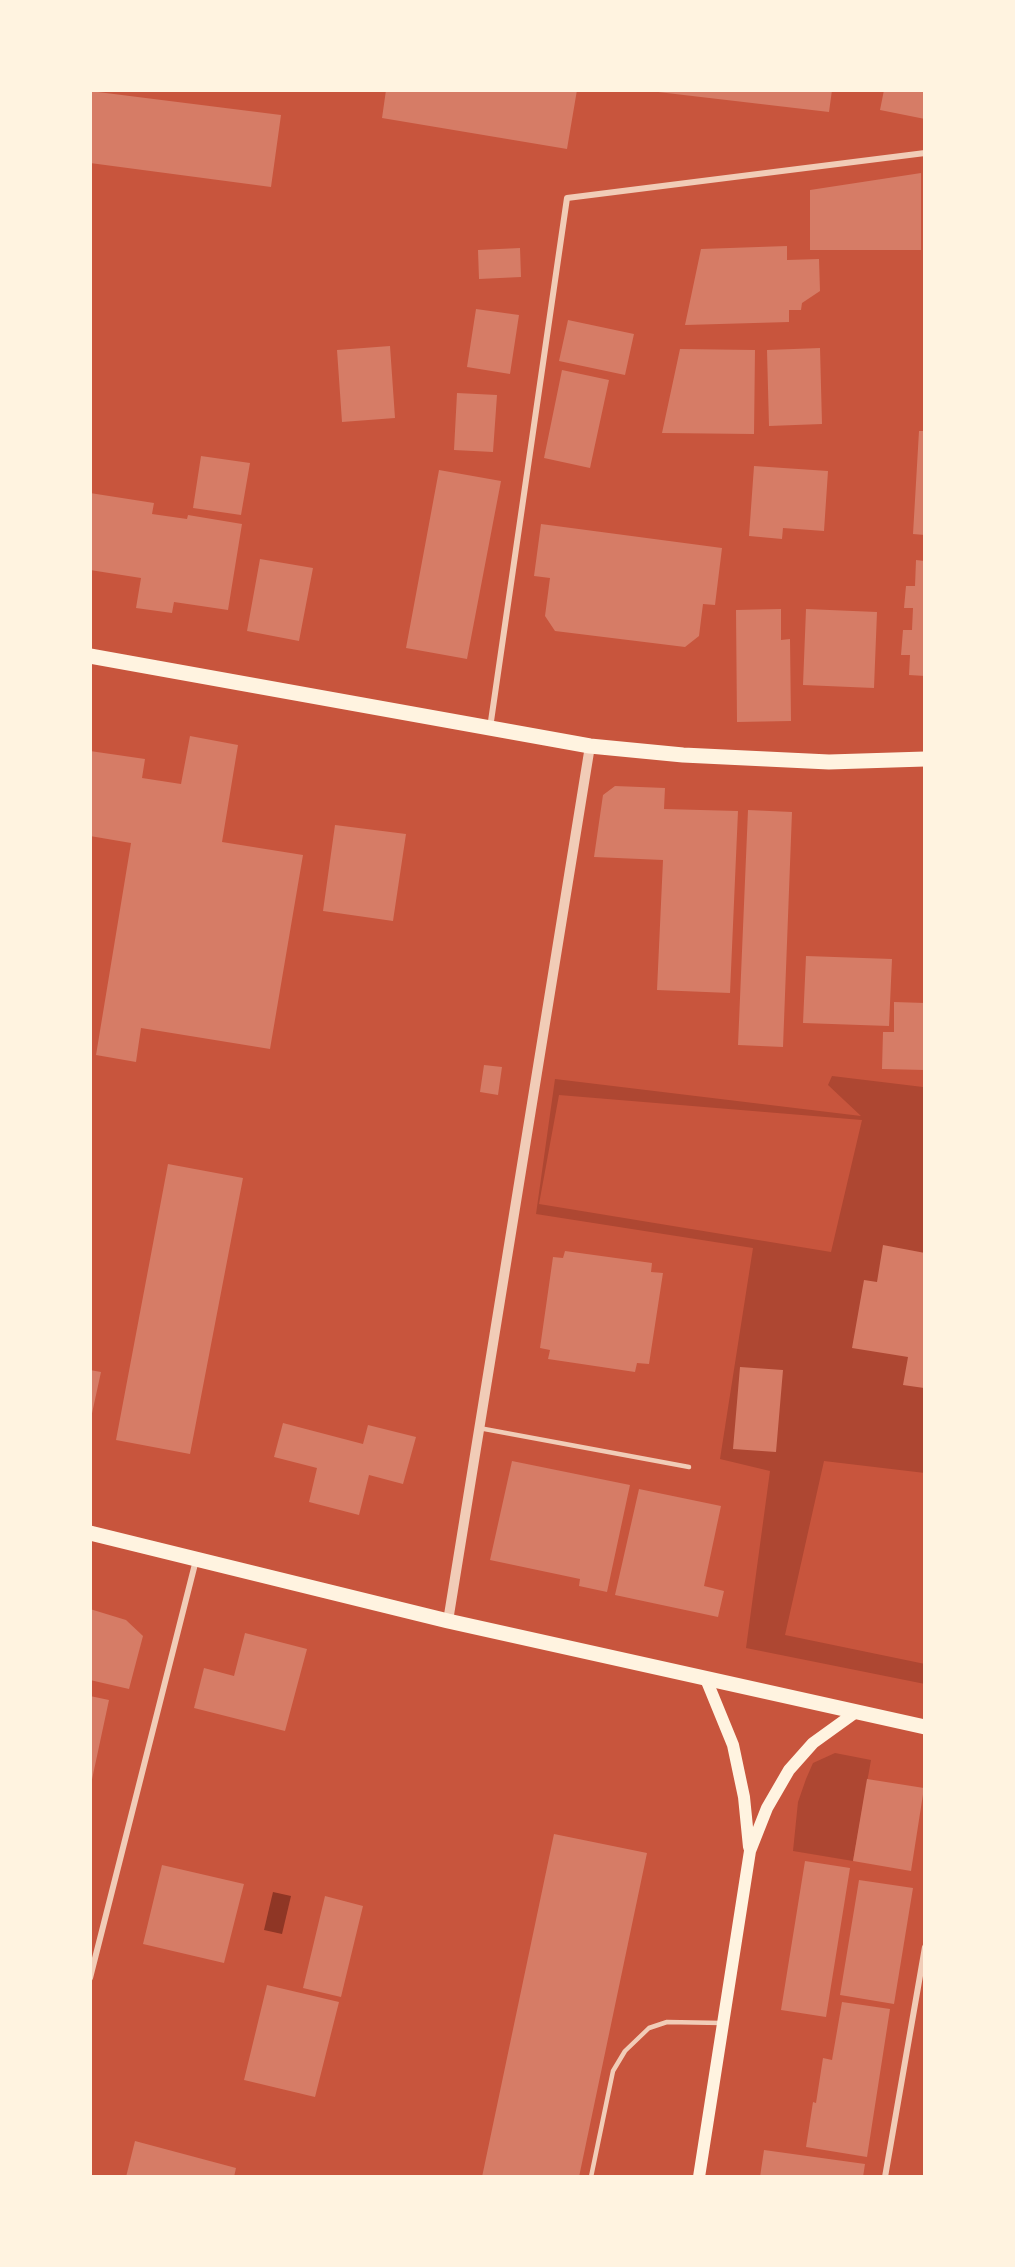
<!DOCTYPE html>
<style>
body{margin:0}
#map{position:relative;width:1015px;height:2267px;overflow:hidden;background:#c8553d;font-family:"PT Sans",sans-serif}
canvas{display:block}
.frame{position:absolute;inset:0;border:92px solid #fff3e0;pointer-events:none}
</style>
<div id="map">
<canvas width="1015" height="2267"></canvas>
<div class="frame"></div>
</div>
<script>
const context = document.querySelector('canvas').getContext('2d');
context.lineJoin = 'round';
function paint(path, color) { context.fillStyle = color; context.fill(path, 'evenodd'); }
const poly = rows => new Path2D(rows.map(r => 'M' + r).join(''));
function trace(path, color, width, dash) { context.strokeStyle = color; context.lineWidth = width; context.lineCap = dash ? 'butt' : 'round'; context.setLineDash(dash || []); context.stroke(path); }
paint(poly([
 [832,1076,923,1087,925,1085,925,1473,824,1461,785,1635,925,1664,925,1684,746,1648,770,1471,720,1459,753,1248,536,1214,555,1079,861,1116,828,1085],
 [559,1095,862,1120,831,1252,539,1204],
 [835,1753,871,1760,853,1861,793,1851,798,1802,806,1779,813,1763]
]), '#ae4732');
paint(poly([
 [273,1892,291,1896,282,1934,264,1930]
]), '#8f3625');
paint(poly([
 [386,90,577,90,567,149,382,118],
 [641,90,832,90,829,112],
 [884,90,925,90,925,119,880,110],
 [90,91,281,115,271,187,90,163],
 [921,173,921,250,810,250,810,190],
 [787,246,787,260,819,259,820,291,802,303,801,310,789,310,789,322,685,325,701,249],
 [520,248,521,277,479,279,478,250],
 [476,309,519,315,510,374,467,367],
 [568,320,634,334,625,375,559,361],
 [390,346,395,418,342,422,337,350],
 [820,348,822,424,769,426,767,350],
 [680,349,755,350,754,434,662,433],
 [562,370,609,380,590,468,544,458],
 [457,393,497,395,493,452,454,450],
 [919,431,925,431,925,535,913,534],
 [201,456,250,463,241,515,193,508],
 [754,466,828,471,824,531,783,528,782,539,749,536],
 [439,470,501,481,467,659,406,648],
 [90,493,154,503,152,514,187,519,188,515,242,524,228,610,174,602,172,613,136,608,141,578,90,570],
 [541,524,722,548,715,605,703,604,699,636,685,647,555,631,545,616,550,578,534,576],
 [260,559,313,568,299,641,247,631],
 [916,560,925,561,925,676,909,675,910,655,901,655,903,630,912,630,913,608,904,608,906,586,915,586],
 [781,609,781,640,790,639,791,721,737,722,736,610],
 [806,609,877,612,874,688,803,685],
 [190,736,238,745,222,842,303,855,270,1049,141,1028,136,1062,96,1055,131,843,90,836,90,751,145,759,142,778,181,784],
 [615,786,665,788,664,809,738,811,730,993,657,990,663,860,594,857,603,795],
 [748,810,792,812,783,1047,738,1045],
 [335,825,406,834,393,921,323,911],
 [806,956,892,959,889,1026,803,1023],
 [894,1002,925,1003,925,1070,882,1069,883,1032,894,1032],
 [484,1065,502,1067,498,1095,480,1092],
 [168,1164,243,1178,190,1454,116,1440],
 [883,1245,925,1253,924,1388,903,1385,908,1357,852,1348,864,1280,877,1282],
 [565,1251,652,1263,651,1272,663,1273,649,1364,637,1363,635,1372,548,1359,550,1350,540,1348,553,1257,563,1258],
 [740,1367,783,1370,776,1452,733,1449],
 [90,1370,101,1372,91,1418,90,1418],
 [283,1423,363,1444,368,1425,416,1437,403,1484,369,1475,359,1515,309,1502,317,1468,274,1457],
 [512,1461,630,1485,607,1592,579,1586,580,1579,490,1560],
 [639,1489,721,1506,704,1586,724,1591,718,1617,615,1595],
 [90,1609,126,1620,143,1636,129,1689,90,1680],
 [245,1633,307,1649,285,1731,194,1708,204,1668,234,1676],
 [90,1696,109,1700,91,1784,90,1784],
 [867,1779,924,1788,911,1871,853,1861],
 [554,1834,647,1853,579,2177,482,2177],
 [805,1861,850,1868,826,2017,781,2010],
 [162,1865,244,1884,224,1963,143,1944],
 [859,1880,913,1888,894,2004,840,1995],
 [325,1896,363,1906,341,1997,303,1988],
 [267,1985,339,2002,315,2097,244,2080],
 [842,2002,890,2009,867,2157,806,2147,813,2102,816,2103,823,2058,832,2060],
 [135,2141,236,2168,234,2177,126,2177],
 [764,2150,865,2164,863,2177,760,2177]
]), '#d67c66');
trace(poly([
 [479,1428,689,1467],
 [591,2177,613,2071,625,2051,649,2028,667,2022,722,2023]
]), '#f1ccb7', 4.5);
trace(poly([
 [490,728,567,198,925,153],
 [90,1978,196,1560],
 [885,2177,925,1947]
]), '#f1ccb7', 6);
trace(poly([
 [448,1621,590,746]
]), '#f1ccb7', 10);
trace(poly([
 [706,1679,733,1745,744,1797,749,1847],
 [699,2177,750,1851,767,1808,789,1770,813,1743,856,1712]
]), '#fff3e0', 12);
trace(poly([
 [90,656,590,746,683,755,829,762,925,759],
 [90,1533,448,1621,925,1727]
]), '#fff3e0', 15);
</script>
